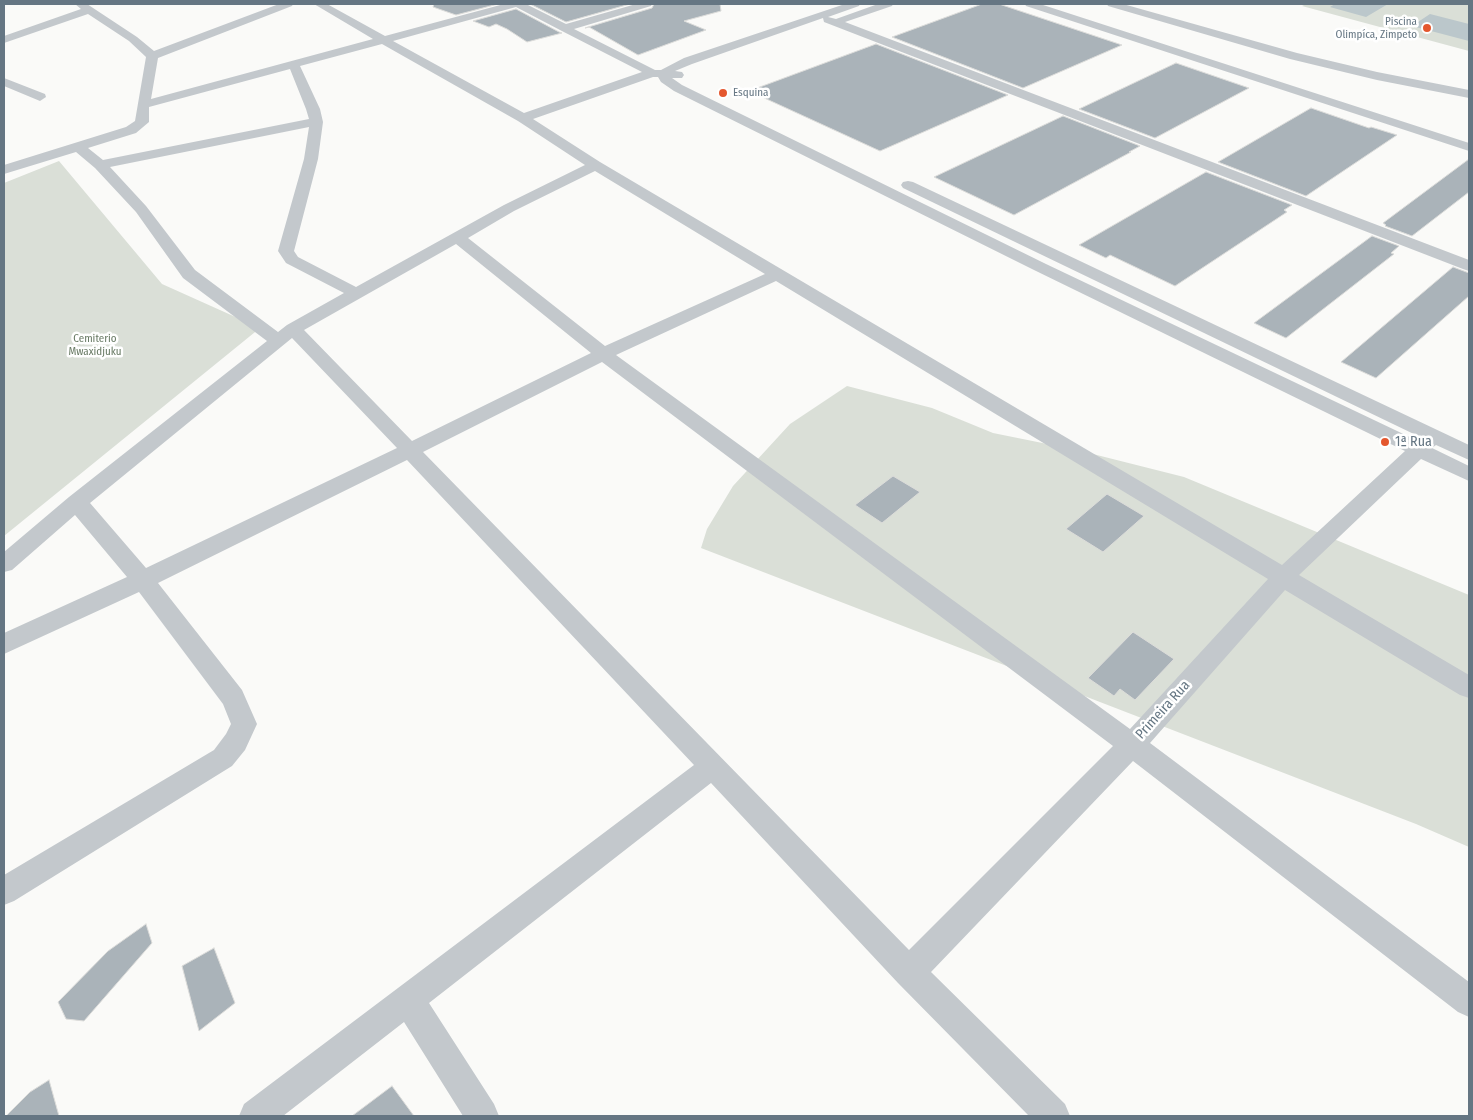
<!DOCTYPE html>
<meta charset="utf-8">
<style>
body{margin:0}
#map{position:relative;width:1473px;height:1120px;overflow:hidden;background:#fafaf8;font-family:"Fira Sans Condensed",sans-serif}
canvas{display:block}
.frame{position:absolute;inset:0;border:5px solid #657683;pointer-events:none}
</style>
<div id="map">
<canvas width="1473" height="1120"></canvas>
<div class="frame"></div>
</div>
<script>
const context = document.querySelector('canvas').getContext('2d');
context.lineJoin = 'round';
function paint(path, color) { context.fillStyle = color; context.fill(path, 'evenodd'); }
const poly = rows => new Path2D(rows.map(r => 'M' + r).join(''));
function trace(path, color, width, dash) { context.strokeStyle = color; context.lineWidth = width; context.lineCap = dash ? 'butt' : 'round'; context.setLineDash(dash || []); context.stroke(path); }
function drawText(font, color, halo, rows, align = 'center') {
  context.font = font + ' "Fira Sans Condensed",sans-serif'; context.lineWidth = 5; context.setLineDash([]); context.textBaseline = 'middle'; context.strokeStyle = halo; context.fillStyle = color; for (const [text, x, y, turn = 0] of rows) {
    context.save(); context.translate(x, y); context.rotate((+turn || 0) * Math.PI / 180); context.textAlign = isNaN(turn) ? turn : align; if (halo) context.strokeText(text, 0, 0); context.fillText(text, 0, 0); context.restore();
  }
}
paint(poly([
 [1306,4,1469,5,1469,51,1302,6],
 [59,161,162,284,260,328,4,536,4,183],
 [847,386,932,408,993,433,1077,450,1184,477,1469,595,1469,847,1416,824,701,548,707,529,733,486,790,424]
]), '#dadfd7');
paint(poly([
 [1335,4,1388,4,1366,17,1330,7],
 [1430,14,1469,24,1469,41,1412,26]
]), '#bbc7cb');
const building = poly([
 [434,4,498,4,456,15,433,7,434,4],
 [530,4,630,4,566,22,530,4],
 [654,4,720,4,721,11,684,21,706,30,638,55,589,27,585,28,652,8,654,4],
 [982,4,999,4,1122,45,1023,88,892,37,982,4],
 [516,9,559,32,562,33,527,42,507,29,496,24,489,27,473,21,516,9],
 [876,44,1008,95,880,151,749,91,876,44],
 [1176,63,1249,88,1155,138,1079,109,1176,63],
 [1311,108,1369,128,1371,127,1397,135,1306,196,1218,162,1311,108],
 [1063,116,1140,146,1129,152,1131,152,1014,215,934,177,1063,116],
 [1469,159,1469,192,1412,236,1385,226,1386,225,1383,223,1469,159],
 [1206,172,1292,205,1284,210,1287,212,1175,286,1110,255,1106,258,1079,245,1206,172],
 [1372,236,1399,246,1391,253,1394,254,1286,338,1254,323,1372,236],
 [1453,267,1469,273,1469,296,1376,378,1341,362,1453,267],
 [893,476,920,492,882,523,855,505,893,476],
 [1107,494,1144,516,1103,552,1066,529,1107,494],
 [1133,632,1174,659,1135,700,1120,689,1114,696,1088,678,1133,632],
 [146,924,152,943,84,1021,66,1019,58,1002,108,951,146,924],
 [214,948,235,1003,199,1031,182,966,214,948],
 [49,1080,59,1116,6,1116,30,1092,49,1080],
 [392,1086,414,1116,352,1116,392,1086]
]);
paint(building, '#aab3b9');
trace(building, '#dcdcda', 1);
paint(poly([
 [75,4,87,4,137,37,154,51,279,4,293,4,292,6,158,58,151,99,373,39,314,4,327,4,385,36,504,4,526,4,566,24,636,4,652,4,651,6,574,29,655,70,661,70,684,58,845,4,860,4,859,6,828,17,836,19,878,4,893,4,892,6,845,22,1469,260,1469,271,1463,269,824,22,823,18,692,64,675,71,682,72,684,75,682,78,672,78,682,85,1046,264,1416,440,1420,437,903,188,901,185,903,182,908,181,913,182,1469,445,1469,460,1436,445,1432,448,1469,466,1469,481,1421,459,1299,575,1469,675,1469,698,1460,695,1285,590,1150,743,1469,982,1469,1017,1458,1012,1133,761,931,972,1065,1104,1070,1116,1029,1116,898,983,711,783,429,1003,494,1104,499,1116,463,1116,404,1022,283,1116,239,1116,244,1104,694,765,407,460,158,583,242,690,257,724,245,750,232,766,14,901,4,905,4,875,214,750,226,734,231,724,223,704,139,592,4,654,4,633,127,577,75,515,12,570,4,572,4,552,69,497,267,341,183,278,136,212,95,168,76,152,4,174,4,165,126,127,135,121,146,57,129,41,88,14,4,43,4,36,81,9,75,4],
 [516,7,560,30,642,72,524,113,393,41,516,7],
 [382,44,518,121,585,165,504,205,356,287,298,257,294,251,318,159,323,122,320,109,300,66,382,44],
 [290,69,306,109,309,119,103,160,88,148,136,133,149,122,149,107,290,69],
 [653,77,658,77,661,82,674,91,1034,270,1405,451,1282,565,600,162,533,119,653,77],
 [309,127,304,159,278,251,286,263,344,293,287,325,278,332,195,270,146,206,110,167,309,127],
 [595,171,765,274,605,346,468,238,514,211,595,171],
 [456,244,591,353,412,441,304,330,456,244],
 [776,281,1268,579,1130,729,616,355,776,281],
 [292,338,397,448,146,568,90,503,292,338],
 [602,362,1113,746,909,950,423,452,602,362],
 [1025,4,1040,4,1469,143,1469,151,1026,6,1025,4],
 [1107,4,1123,4,1297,53,1377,72,1469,90,1469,98,1377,80,1290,59,1108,6,1107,4],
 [4,78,45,94,46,97,40,101,4,86,4,78]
]), '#c3c8cc');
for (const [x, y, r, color] of [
 [1427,28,5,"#e4572e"],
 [723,93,5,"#e4572e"],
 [1385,442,5,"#e4572e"]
]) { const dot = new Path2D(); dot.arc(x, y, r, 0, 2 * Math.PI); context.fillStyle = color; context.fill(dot); trace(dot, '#fff', 2); }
drawText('11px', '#657683', '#fff', [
 ["Piscina",1417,22],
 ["Olimpíca, Zimpeto",1417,35],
 ["Esquina",733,93,"left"]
], 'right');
drawText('11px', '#687a64', '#fff', [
 ["Cemiterio",95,339],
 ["Mwaxidjuku",95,352]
]);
drawText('14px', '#657683', '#fff', [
 ["1ª Rua",1395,442]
], 'left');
drawText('14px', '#657683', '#fff', [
 ["Primeira Rua",1163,710,-48]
]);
</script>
